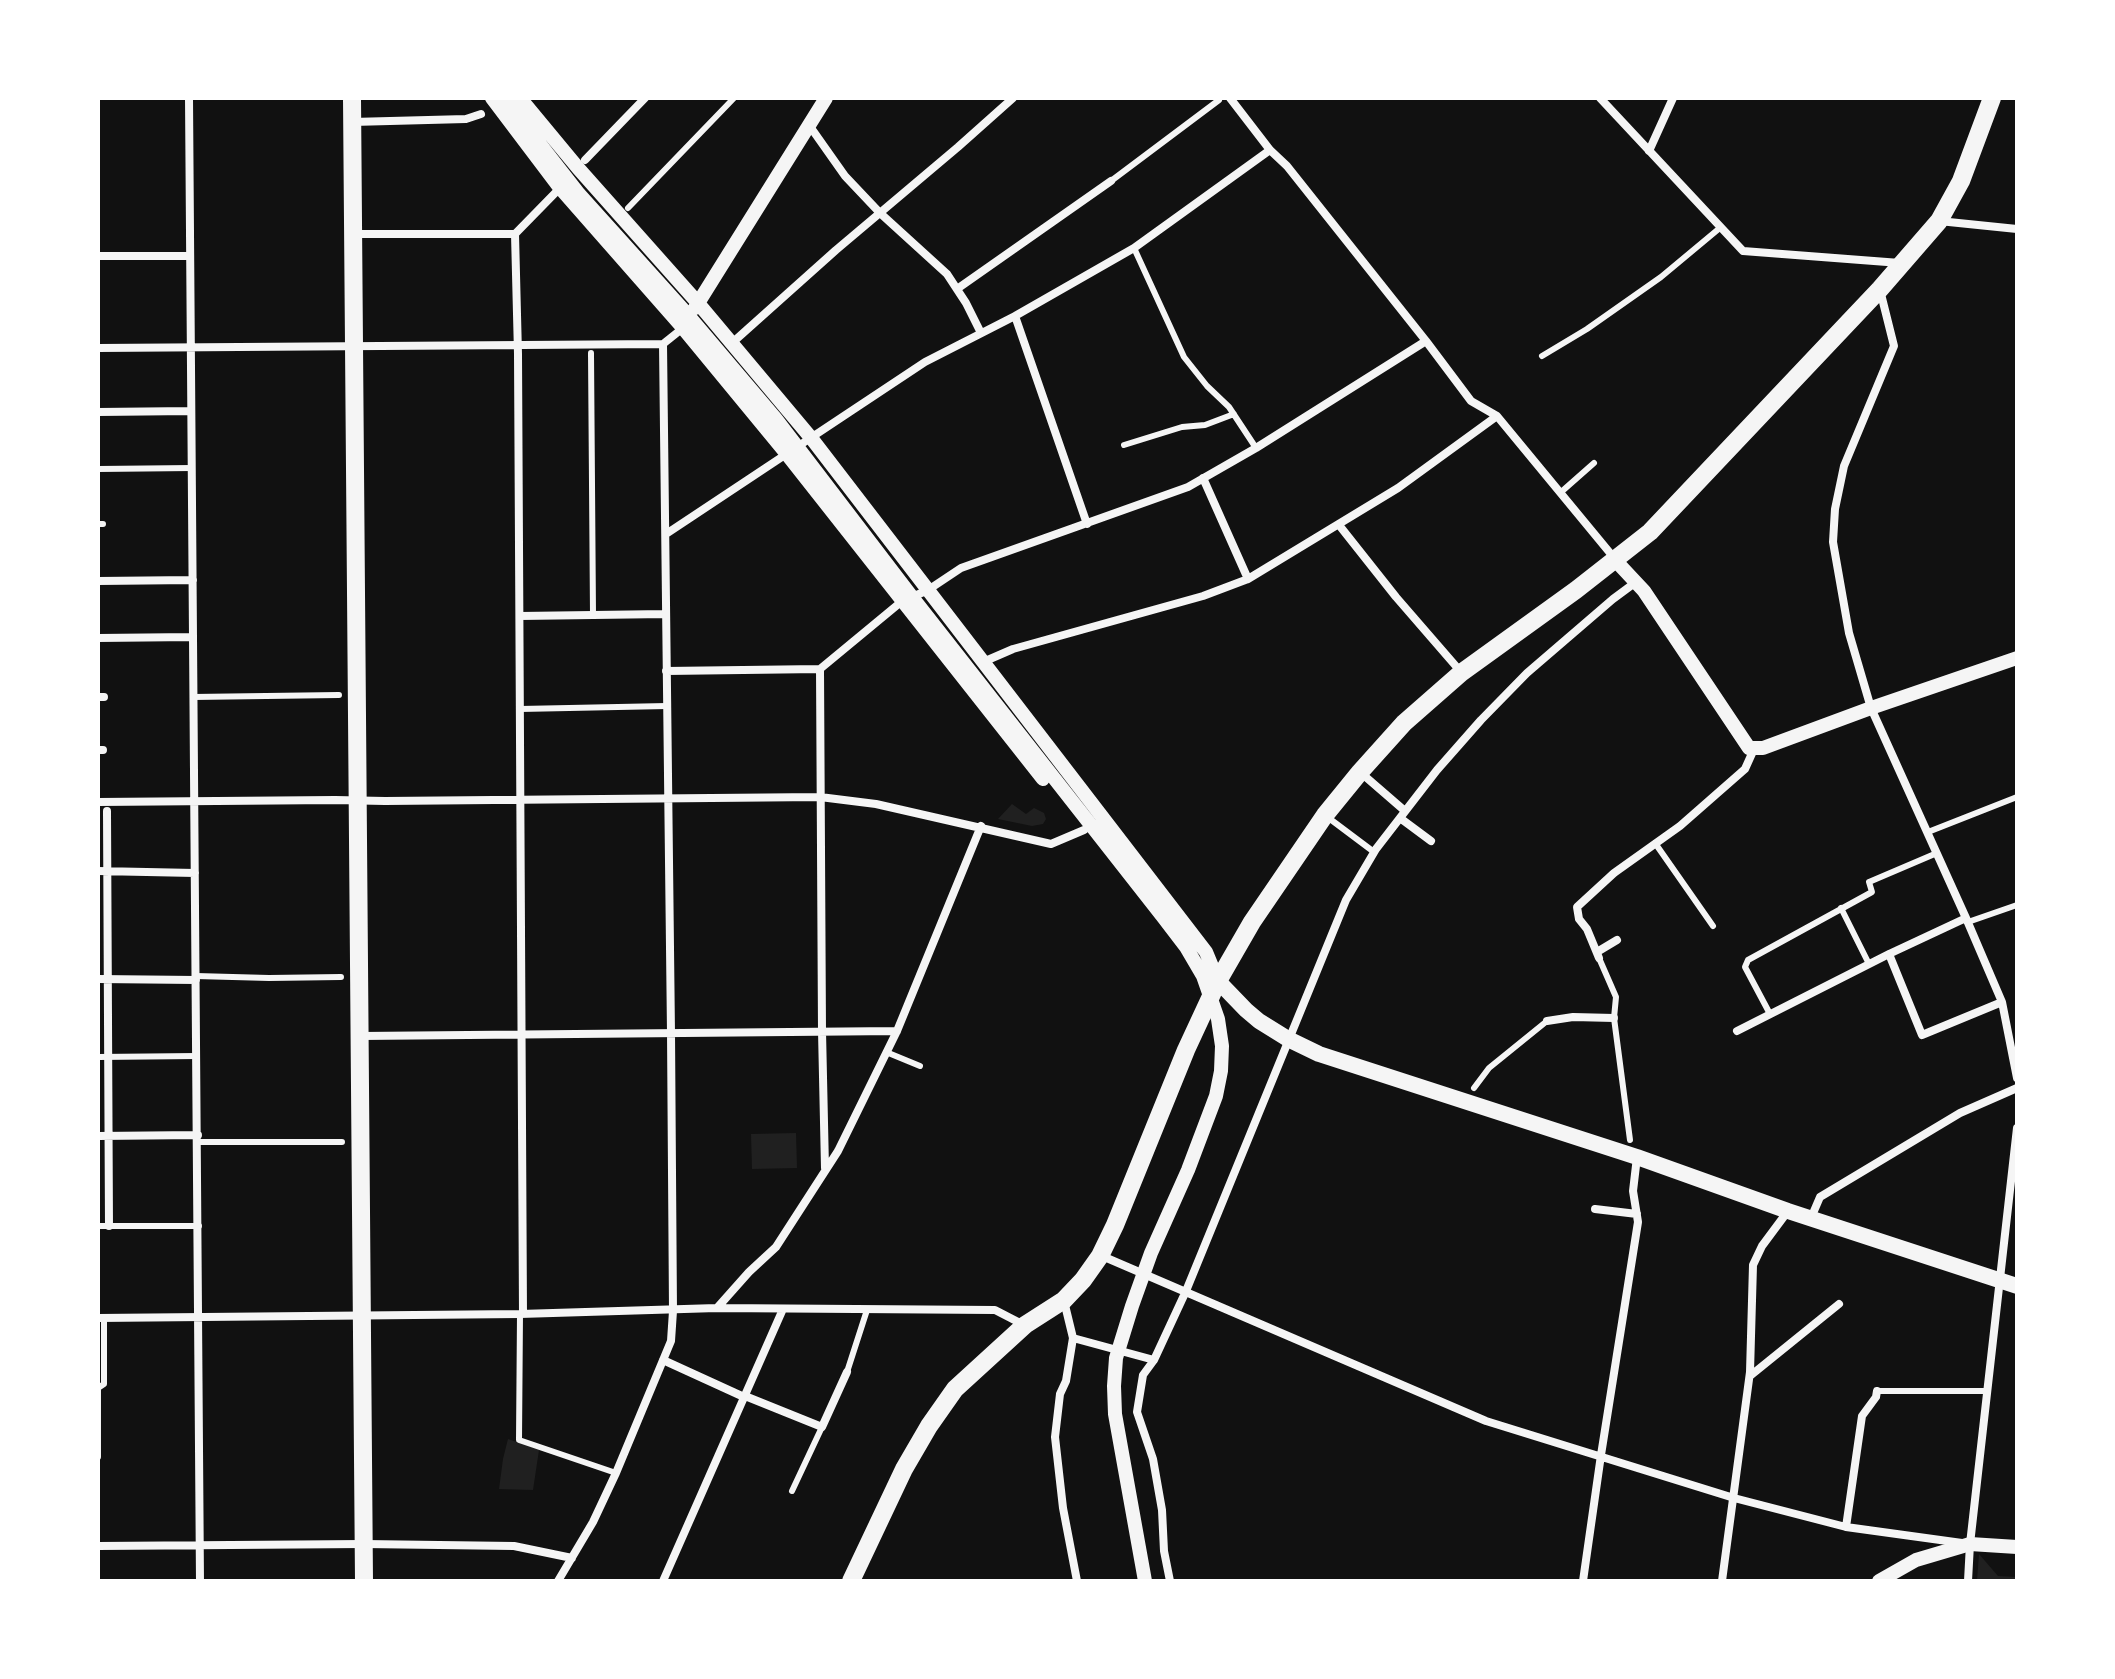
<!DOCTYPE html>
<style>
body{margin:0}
#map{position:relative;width:2115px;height:1679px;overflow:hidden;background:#111;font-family:Barlow,sans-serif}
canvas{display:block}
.frame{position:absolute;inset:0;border:100px solid #fff;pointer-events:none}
</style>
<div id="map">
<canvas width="2115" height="1679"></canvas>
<div class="frame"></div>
</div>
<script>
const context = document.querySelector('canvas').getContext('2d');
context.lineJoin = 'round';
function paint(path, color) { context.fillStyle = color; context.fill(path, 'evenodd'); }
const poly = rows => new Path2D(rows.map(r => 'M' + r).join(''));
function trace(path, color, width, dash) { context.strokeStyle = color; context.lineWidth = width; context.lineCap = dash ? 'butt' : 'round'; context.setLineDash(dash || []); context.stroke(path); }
paint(poly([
 [1012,804,1026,814,1034,808,1044,813,1046,819,1043,824,1032,826,998,819],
 [796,1133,797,1168,752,1169,751,1134],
 [508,1439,539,1450,533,1490,499,1489,503,1459],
 [1979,1554,1998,1576,2017,1577,2017,1581,1977,1581]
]), '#202020');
trace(poly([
 [1111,181,1219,100],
 [628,208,734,98],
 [1134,248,1184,357,1207,386,1229,407,1256,448],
 [591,353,593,615],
 [1542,356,1587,329,1661,277,1721,227],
 [1124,445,1182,427,1205,425,1234,414],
 [98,469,192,468],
 [1560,493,1594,463],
 [98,524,103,524],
 [193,697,339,695],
 [520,709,667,706],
 [1326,816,1374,852],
 [1928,832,2017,797],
 [1655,843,1713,926],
 [1841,908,1869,964],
 [1968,922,2017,905],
 [1599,958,1616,997,1614,1018,1630,1140],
 [196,976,269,978,341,977],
 [1770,1014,1745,967,1748,960,1872,892,1869,882,1937,853],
 [886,1052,920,1066],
 [98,1057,197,1056],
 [1474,1088,1489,1068,1547,1021],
 [198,1142,342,1142],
 [98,1226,199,1226],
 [520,1314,519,1440,616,1473],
 [847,1372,867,1310],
 [1877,1391,1987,1391],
 [98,1457,98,1388,104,1384,104,1318],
 [792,1491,822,1427]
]), '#f5f5f5', 6);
trace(poly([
 [189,98,200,1581],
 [1230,98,1270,150,1287,166,1426,341,1471,401,1497,416,1615,559],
 [1600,98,1743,251,1900,263],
 [352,122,466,119,481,114],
 [809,125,845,176,880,213,947,274,966,303,981,333],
 [1649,151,1673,98],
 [585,160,645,98],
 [1939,221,2017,229],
 [353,234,515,234],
 [98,256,190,256],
 [957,289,1111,181],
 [1880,290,1894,346,1844,466,1835,509,1833,542,1849,633,1871,708,1966,918,2002,1002,2017,1078],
 [1015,316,1087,524],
 [732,343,836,250,958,147,1013,98],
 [98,348,663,344],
 [98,412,191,411],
 [1203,478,1248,579],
 [1339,525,1396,597,1461,672],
 [666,534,925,362,1015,316,1134,248,1270,150],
 [98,581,193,580],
 [520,616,666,614],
 [98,638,193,637],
 [983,662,1013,649,1203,596,1248,579,1398,488,1497,416],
 [820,669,822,1031,825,1168],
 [666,671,820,669,901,602,928,590,961,568,1188,487,1256,448,1426,341],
 [98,697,104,697],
 [98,750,103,750],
 [1360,772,1405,811],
 [98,802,335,800,385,801,820,797,876,804,1051,844,1084,830],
 [107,811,109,1226],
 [1400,818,1431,841],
 [98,871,195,873],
 [1597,952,1617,940],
 [1889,954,1922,1035,2002,1002],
 [1599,958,1587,929,1579,919,1577,907,1614,873,1680,826,1745,769,1754,749],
 [98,979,196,980],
 [1547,1021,1573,1017,1614,1018],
 [1737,1031,1889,954,1966,918],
 [361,1036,897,1031],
 [98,1136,198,1135],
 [1595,1209,1637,1214],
 [1811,1218,1820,1197,1960,1113,2017,1088],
 [1102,1256,1486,1421,1734,1498,1846,1527,1962,1543],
 [1064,1301,1073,1338,1066,1381,1060,1394,1055,1437,1063,1508,1077,1581],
 [717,1308,749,1272,776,1247,838,1151,897,1031,981,826],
 [523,1314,518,354,515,234,560,188],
 [98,1318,520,1314,717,1308,995,1310,1024,1325],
 [1073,1338,1154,1360],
 [663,1360,744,1397],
 [1750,1376,1839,1304],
 [745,1396,822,1427,847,1372],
 [1846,1527,1862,1416,1876,1397,1877,1391],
 [98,1546,364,1544,514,1546,572,1558],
 [558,1581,593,1522,616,1473,671,1341,673,1311,671,1033,663,344,683,328],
 [663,1581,783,1309],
 [1170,1581,1164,1551,1162,1510,1153,1459,1137,1412,1143,1375,1154,1360,1186,1291,1346,900,1376,849,1437,770,1481,720,1527,673,1613,599,1636,582],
 [1583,1581,1601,1455,1638,1222,1633,1191,1637,1157],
 [1722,1581,1750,1372,1753,1265,1762,1246,1788,1211],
 [1968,1581,1970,1544,2017,1128]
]), '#f5f5f5', 8);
trace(poly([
 [492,98,560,188,683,328,786,453,1043,779],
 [504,98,579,194,687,314,776,419,912,597,1163,917,1186,947,1203,976,1218,1019,1222,1046,1221,1071,1216,1096,1188,1170,1151,1253,1132,1306,1116,1358,1114,1386,1115,1414,1145,1581],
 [520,98,578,168,698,303,812,439,1206,952,1218,981],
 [695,308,826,98],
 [1615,560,1644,591,1749,748,1763,748,1871,708,2017,658],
 [1879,1581,1916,1560,1970,1544,2017,1547]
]), '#f5f5f5', 14);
trace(poly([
 [1218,981,1246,1010,1259,1021,1288,1039,1319,1054,1637,1157,1788,1211,2017,1286]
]), '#f5f5f5', 16);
trace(poly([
 [352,98,364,1581],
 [851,1581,904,1469,929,1426,955,1389,1025,1325,1064,1300,1083,1280,1100,1256,1115,1225,1186,1050,1218,981,1252,922,1325,815,1360,772,1404,723,1461,673,1576,590,1650,532,1880,289,1939,221,1961,181,1992,98]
]), '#f5f5f5', 18);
</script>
